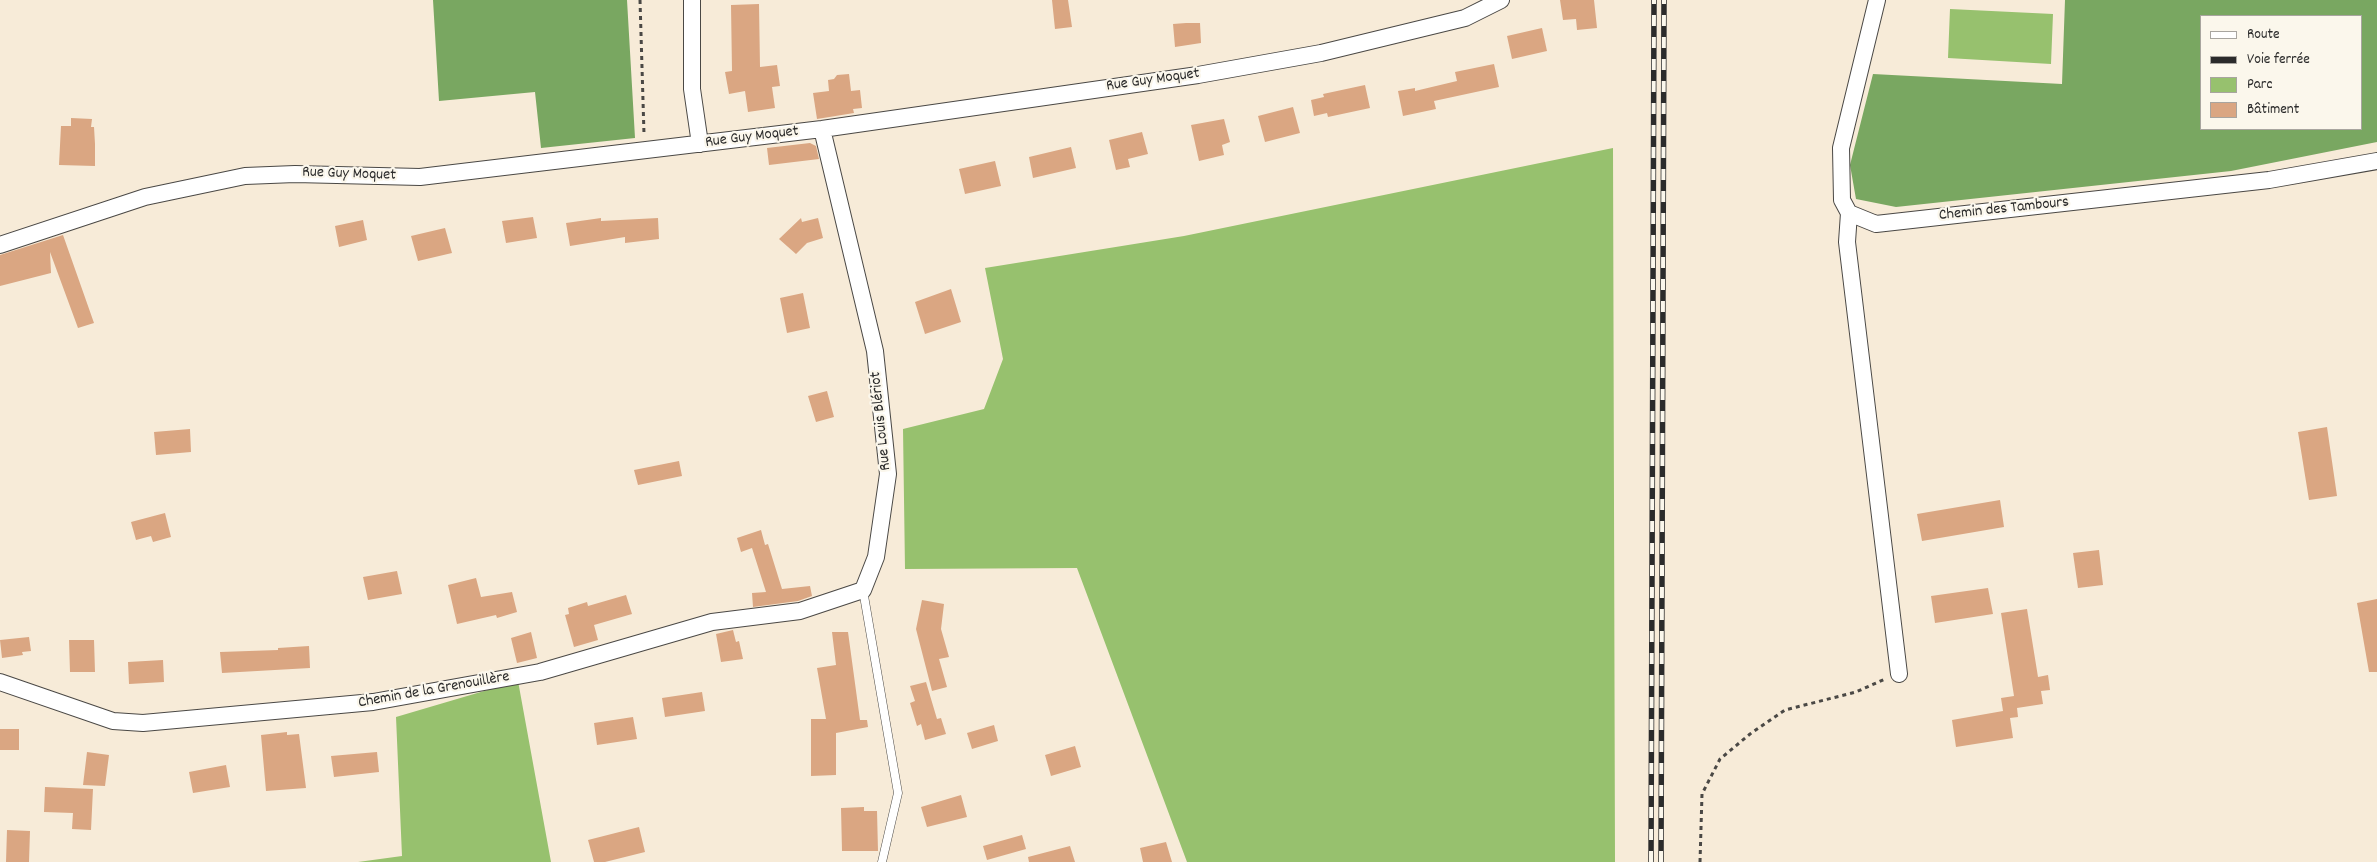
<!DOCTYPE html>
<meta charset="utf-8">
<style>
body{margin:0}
#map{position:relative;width:2377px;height:862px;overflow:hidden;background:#f7ebd8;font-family:Dekko,sans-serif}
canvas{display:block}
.legend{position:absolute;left:2200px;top:15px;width:162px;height:115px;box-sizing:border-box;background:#fbf7ec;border:1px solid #a8a59f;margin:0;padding:6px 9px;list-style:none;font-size:15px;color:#2b2b2b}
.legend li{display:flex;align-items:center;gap:10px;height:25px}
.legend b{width:25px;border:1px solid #a8a59f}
</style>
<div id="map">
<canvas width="2377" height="862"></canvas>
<ul class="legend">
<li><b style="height:6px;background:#fff"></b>Route</li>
<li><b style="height:6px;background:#2b2b2b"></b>Voie ferrée</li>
<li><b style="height:14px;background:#97c16e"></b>Parc</li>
<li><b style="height:14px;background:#daa682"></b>Bâtiment</li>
</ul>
</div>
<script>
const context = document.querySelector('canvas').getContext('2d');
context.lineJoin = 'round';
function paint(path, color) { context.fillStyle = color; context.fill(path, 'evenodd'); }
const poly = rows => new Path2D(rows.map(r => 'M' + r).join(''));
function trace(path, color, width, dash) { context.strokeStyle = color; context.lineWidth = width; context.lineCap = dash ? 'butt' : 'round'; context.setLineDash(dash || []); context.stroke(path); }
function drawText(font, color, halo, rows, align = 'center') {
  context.font = font + ' Dekko,sans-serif'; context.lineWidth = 4.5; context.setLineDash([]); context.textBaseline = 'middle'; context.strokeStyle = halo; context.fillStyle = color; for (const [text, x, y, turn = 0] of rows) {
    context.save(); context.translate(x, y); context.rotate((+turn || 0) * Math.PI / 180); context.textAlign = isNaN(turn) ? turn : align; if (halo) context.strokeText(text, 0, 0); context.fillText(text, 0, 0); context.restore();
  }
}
paint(poly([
 [1950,9,2053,14,2051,64,1948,58],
 [1613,148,1615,862,1187,862,1077,568,905,569,903,429,984,409,1003,359,985,268,1184,236],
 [518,681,551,862,358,862,402,856,396,717]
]), '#97c16e');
paint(poly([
 [433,0,627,0,635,138,541,148,535,92,439,101],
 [2065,0,2377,0,2377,142,2231,171,1896,207,1856,199,1850,165,1873,74,2062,84],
 [2361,16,2361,129,2201,129,2201,16]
]), '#79a761');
paint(poly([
 [1052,0,1068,0,1072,27,1055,29],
 [1560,0,1594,0,1597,28,1577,30,1576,19,1563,20],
 [759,4,760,67,777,65,780,86,772,87,775,108,748,112,745,91,729,94,725,72,732,71,731,5],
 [1186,23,1200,23,1201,43,1175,47,1173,24],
 [1542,28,1547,51,1512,59,1507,36],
 [1494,64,1499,87,1434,101,1436,109,1403,116,1398,91,1415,88,1415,91,1457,81,1455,72],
 [849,74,851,91,860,90,862,108,853,109,854,113,817,119,813,93,829,91,828,80,834,79,837,75],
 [1365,85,1370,108,1328,117,1327,113,1314,116,1311,100,1324,97,1323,94],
 [1293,107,1300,133,1265,142,1258,116],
 [71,118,92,119,91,127,94,127,95,144,95,166,59,165,61,126,71,126],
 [1224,119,1230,142,1222,145,1224,155,1199,161,1191,125],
 [1142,132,1148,154,1128,159,1130,167,1116,170,1109,140],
 [810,143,816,146,819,159,769,165,767,148],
 [1071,147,1076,168,1033,178,1029,157],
 [995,161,1001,186,965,194,959,169],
 [533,217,537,238,506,243,502,221],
 [601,218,601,221,658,218,659,239,625,243,625,237,570,246,566,223],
 [801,218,802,222,818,218,823,238,807,243,796,254,779,239],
 [363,220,367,240,339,247,335,226],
 [445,228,452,253,418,261,411,236],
 [63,235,94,323,78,328,50,252,51,273,0,286,0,255],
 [951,289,961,322,925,334,915,302],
 [803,293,810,328,787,333,780,298],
 [827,391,834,417,816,422,808,396],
 [2327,427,2337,496,2309,500,2298,432],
 [190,429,191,452,156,455,154,432],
 [679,461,682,476,638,485,634,470],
 [2000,500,2004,527,1922,541,1917,514],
 [165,513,171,537,153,542,151,536,136,540,131,522],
 [761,530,765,545,768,544,782,589,810,586,812,596,798,601,753,607,752,593,766,592,752,548,741,552,737,538],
 [2099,550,2103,585,2078,588,2073,553],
 [397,571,402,594,368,600,363,577],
 [476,578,481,597,512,592,517,612,497,618,496,615,457,624,448,585],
 [1988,588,1993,614,1935,623,1931,596],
 [626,595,632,614,594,625,598,640,574,647,565,615,569,614,568,608,587,602,588,606],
 [2377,599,2377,672,2369,672,2357,603],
 [922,600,944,604,941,629,949,657,939,659,947,687,932,691,916,629],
 [2027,609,2038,677,2048,675,2050,690,2041,691,2043,704,2017,708,2018,717,2010,718,2013,738,1956,747,1952,720,2003,711,2001,698,2014,696,2001,613],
 [733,630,736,642,739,641,743,659,721,662,716,634],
 [531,632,537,658,517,663,511,638],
 [832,632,848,632,860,720,867,720,868,727,836,733,836,775,811,776,811,719,826,719,817,668,836,665],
 [29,637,31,651,22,652,23,655,2,658,0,640],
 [69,640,94,640,95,672,70,672],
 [309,646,310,668,222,673,220,652,278,650,278,648],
 [163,660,164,682,129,684,128,662],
 [926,682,937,719,941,718,946,734,925,740,921,724,917,726,910,703,915,701,910,686],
 [702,692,705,711,665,717,662,698],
 [633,717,637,739,597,745,594,723],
 [994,725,998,741,972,749,967,733],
 [0,729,19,729,19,750,0,750],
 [287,732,287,735,299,734,306,788,266,791,261,735],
 [1075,746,1081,767,1051,776,1045,755],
 [87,752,109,755,105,786,83,785],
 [377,752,379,772,334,777,331,756],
 [226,765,230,787,193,793,189,772],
 [45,787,93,789,91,830,72,829,73,813,44,812],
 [961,795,967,817,927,827,921,807],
 [864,807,864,811,877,811,878,851,842,851,841,808],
 [639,827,645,852,605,862,594,862,588,840],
 [7,830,30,831,29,862,6,862],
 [1022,835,1026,849,987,860,983,846],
 [1166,842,1172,862,1143,862,1140,848],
 [1070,846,1075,862,1029,862,1028,857]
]), '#daa682');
const lane = poly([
 [863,590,898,793,882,862]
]);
const street = poly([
 [692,0,692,89,700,144],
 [1877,0,1841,148,1842,200,1849,213,1876,224,2269,180,2377,161],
 [1849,213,1847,242,1899,674],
 [0,245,145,197,245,176,295,174,420,177,822,129,1198,75,1321,53,1465,18,1501,0],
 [0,682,113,721,143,723,373,702,540,672,712,622,800,611,863,590,876,557,888,474,875,351,822,129]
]);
trace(lane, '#4a4845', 9);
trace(street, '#4a4845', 18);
trace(poly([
 [640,0,644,134],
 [1700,862,1702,794,1720,759,1750,734,1785,710,1856,692,1885,679]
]), '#4a4845', 3, [4, 4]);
trace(lane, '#fff', 8);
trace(street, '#fff', 16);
const rail = poly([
 [1651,862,1654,0],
 [1661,862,1664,0]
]);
trace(rail, '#2b2b2b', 5.5);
trace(rail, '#fbf7ec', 4, [11]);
drawText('16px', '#2b2b2b', '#fbf7ec', [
 ["Rue Guy Moquet",1153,81,-8],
 ["Rue Guy Moquet",752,138,-7],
 ["Rue Guy Moquet",349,175,2],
 ["Chemin des Tambours",2004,210,-6],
 ["Rue Louis Blériot",882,421,-96],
 ["Chemin de la Grenouillère",434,691,-10]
]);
</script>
